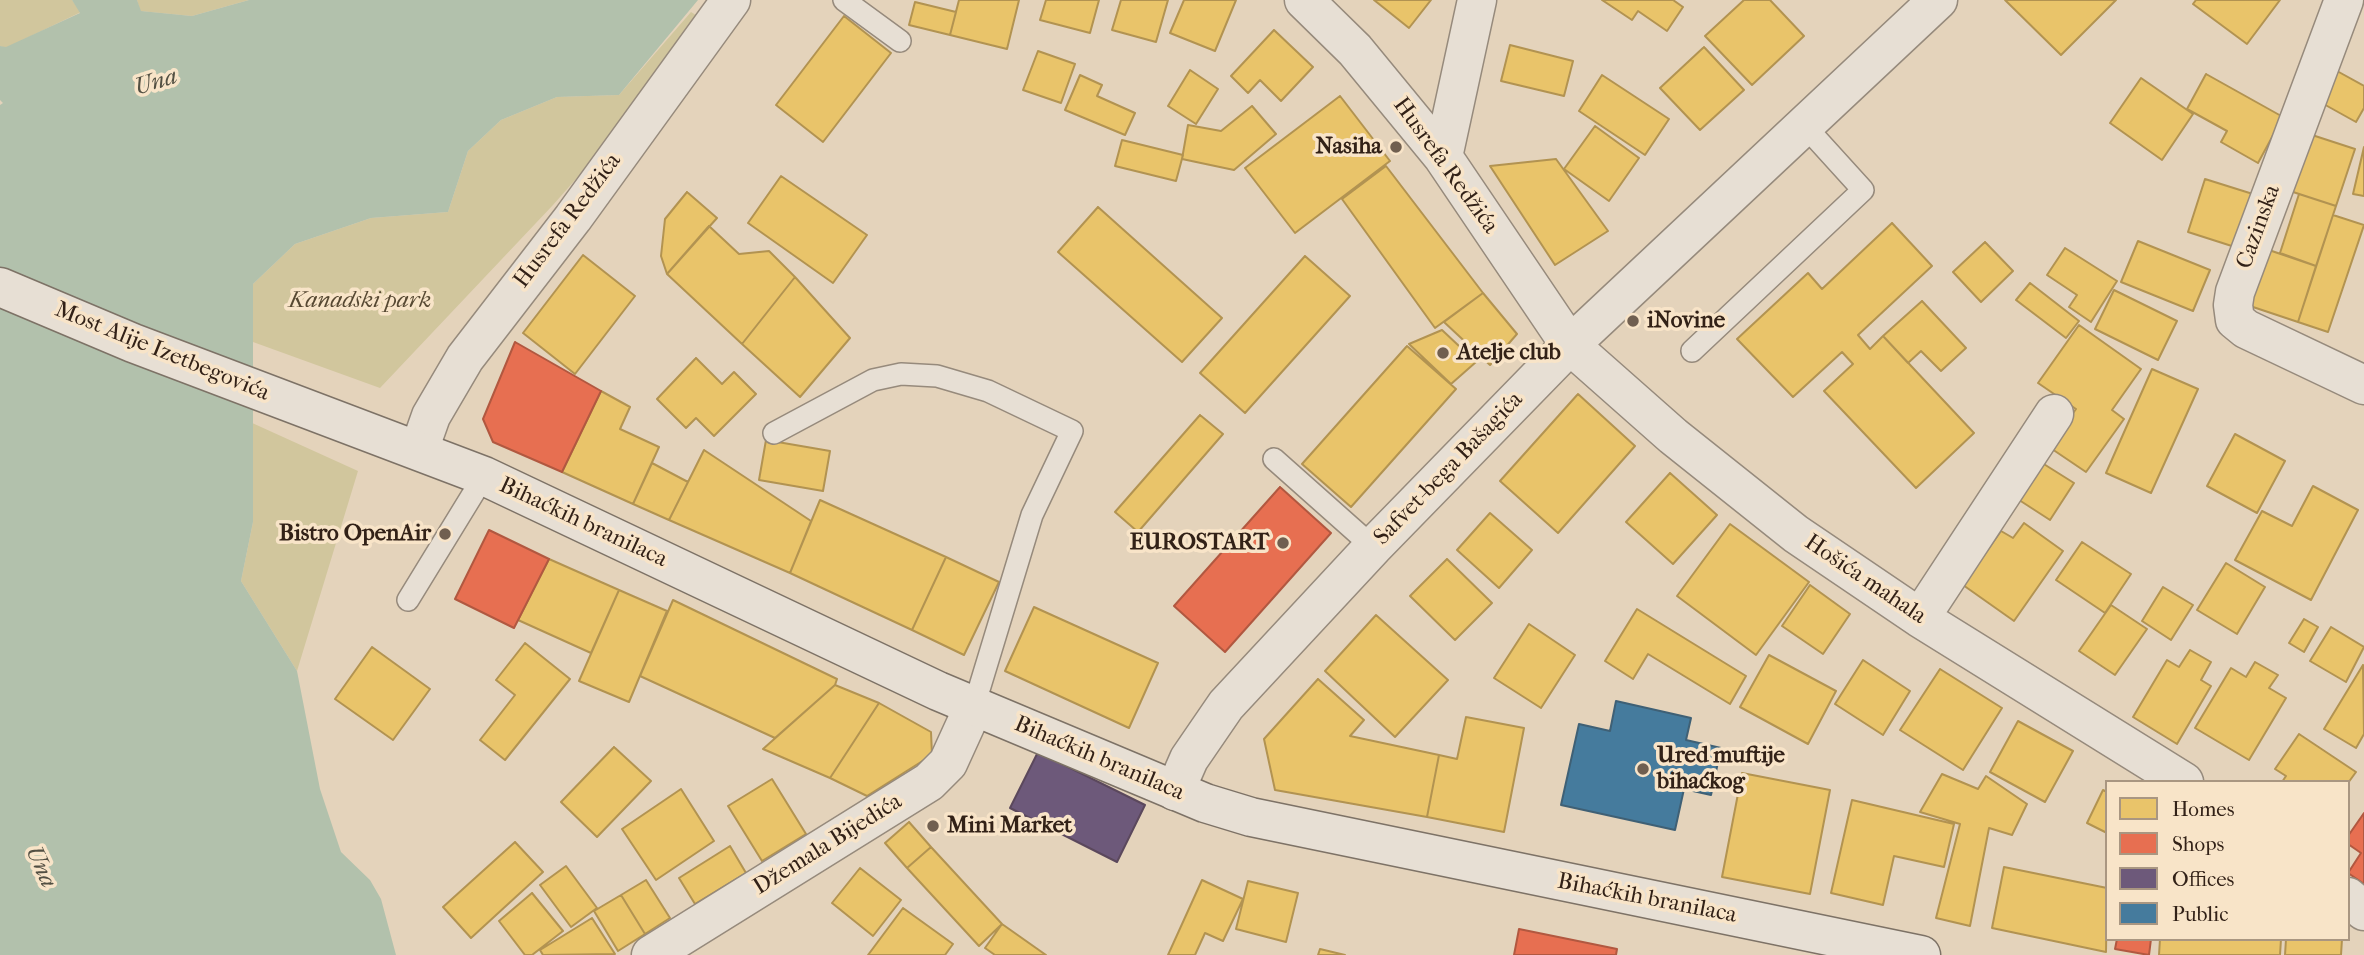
<!DOCTYPE html>
<meta charset="utf-8">
<style>
body{margin:0}
#map{position:relative;width:2364px;height:955px;overflow:hidden;background:#e4d3bb;font-family:"IM FELL French Canon",serif}
canvas{display:block}
.legend{position:absolute;left:2105px;top:780px;width:245px;height:161px;box-sizing:border-box;background:#f8e4c8;border:2px solid #a99681;margin:0;padding:9px 12px;list-style:none;font-size:21px;color:#322117}
.legend li{display:flex;align-items:center;gap:14px;height:35px}
.legend b{width:35px;border:2px solid #a99681}
</style>
<div id="map">
<canvas width="2364" height="955"></canvas>
<ul class="legend">
<li><b style="height:19px;background:#e9c46a"></b>Homes</li>
<li><b style="height:19px;background:#e76f51"></b>Shops</li>
<li><b style="height:19px;background:#6d597a"></b>Offices</li>
<li><b style="height:19px;background:#457b9d"></b>Public</li>
</ul>
</div>
<script>
const context = document.querySelector('canvas').getContext('2d');
context.lineJoin = 'round';
function paint(path, color) { context.fillStyle = color; context.fill(path, 'evenodd'); }
const poly = rows => new Path2D(rows.map(r => 'M' + r).join(''));
function trace(path, color, width, dash) { context.strokeStyle = color; context.lineWidth = width; context.lineCap = dash ? 'butt' : 'round'; context.setLineDash(dash || []); context.stroke(path); }
function drawText(font, color, halo, rows, align = 'center') {
  context.font = font + ' "IM FELL French Canon",serif'; context.lineWidth = 7; context.setLineDash([]); context.textBaseline = 'middle'; context.strokeStyle = halo; context.fillStyle = color; for (const [text, x, y, turn = 0] of rows) {
    context.save(); context.translate(x, y); context.rotate((+turn || 0) * Math.PI / 180); context.textAlign = isNaN(turn) ? turn : align; if (halo) context.strokeText(text, 0, 0); context.fillText(text, 0, 0); context.restore();
  }
}
paint(poly([
 [0,0,72,0,81,12,6,48,0,46],
 [137,0,249,0,192,16,140,11],
 [691,12,712,25,553,205,380,388,253,342,253,284,295,244,371,218,448,212,468,151,501,120,557,97,619,95],
 [250,422,358,471,297,671,241,581,253,522]
]), '#d1c69d');
paint(poly([
 [72,0,137,0,141,11,192,16,249,0,698,0,619,95,557,97,501,120,468,151,448,212,371,218,295,244,253,284,253,522,241,581,297,671,320,789,341,852,370,880,381,899,396,955,0,955,0,105,3,103,0,100,0,46,6,47,80,13]
]), '#b2c1ac');
const homes = poly([
 [959,0,1019,0,1007,49,950,35,959,0],
 [1046,0,1099,0,1090,33,1040,20,1046,0],
 [1121,0,1168,0,1156,42,1112,30,1121,0],
 [1184,0,1236,0,1215,51,1170,33,1184,0],
 [1374,0,1431,0,1409,28,1374,0],
 [1602,0,1673,0,1683,7,1667,31,1638,11,1632,20,1602,0],
 [1744,0,1770,0,1804,36,1752,85,1705,36,1744,0],
 [2005,0,2116,0,2061,55,2005,0],
 [2196,0,2280,0,2247,44,2193,4,2196,0],
 [915,2,956,12,950,35,909,25,915,2],
 [844,16,891,53,823,142,776,105,844,16],
 [1274,30,1313,67,1281,101,1260,80,1248,93,1231,76,1274,30],
 [1510,45,1573,61,1564,96,1501,81,1510,45],
 [1704,47,1744,90,1700,130,1660,88,1704,47],
 [1038,51,1075,64,1061,103,1023,90,1038,51],
 [1190,70,1218,89,1196,124,1168,106,1190,70],
 [2337,71,2364,86,2364,108,2356,122,2320,102,2337,71],
 [2206,74,2283,117,2258,163,2221,142,2227,131,2187,109,2206,74],
 [1080,75,1102,85,1097,96,1135,113,1125,135,1065,110,1080,75],
 [1602,75,1669,119,1645,155,1579,111,1602,75],
 [2141,78,2193,114,2162,160,2110,123,2141,78],
 [1340,96,1390,161,1295,233,1245,168,1340,96],
 [1252,106,1276,134,1234,170,1182,159,1188,125,1221,131,1252,106],
 [1595,126,1639,158,1609,201,1564,169,1595,126],
 [2309,134,2355,149,2336,206,2290,191,2309,134],
 [1122,140,1183,155,1176,181,1115,166,1122,140],
 [2364,147,2364,196,2353,194,2364,147],
 [1556,159,1608,231,1555,265,1490,166,1556,159],
 [1386,166,1483,293,1435,328,1342,199,1386,166],
 [781,176,867,235,833,283,748,223,781,176],
 [2205,179,2256,195,2238,248,2188,232,2205,179],
 [687,192,717,218,667,274,661,256,665,219,687,192],
 [2299,194,2336,206,2316,266,2280,253,2299,194],
 [1098,207,1222,318,1182,362,1058,252,1098,207],
 [2333,215,2364,225,2328,332,2298,322,2333,215],
 [1892,223,1932,266,1858,335,1870,349,1883,336,1974,433,1916,488,1824,391,1853,364,1842,352,1793,397,1737,339,1808,273,1822,289,1892,223],
 [709,226,739,254,769,251,795,277,742,344,667,274,709,226],
 [2138,241,2210,270,2193,311,2121,282,2138,241],
 [1985,242,2013,271,1981,302,1953,272,1985,242],
 [2065,248,2117,281,2091,322,2069,307,2077,295,2047,275,2065,248],
 [2263,248,2316,266,2298,322,2244,304,2263,248],
 [583,255,635,296,575,374,523,333,583,255],
 [1305,256,1350,296,1245,413,1200,373,1305,256],
 [795,277,850,338,800,397,742,344,795,277],
 [2030,283,2079,321,2066,338,2016,300,2030,283],
 [2114,290,2177,321,2158,360,2095,329,2114,290],
 [1483,293,1517,334,1490,365,1444,322,1483,293],
 [1922,301,1966,348,1941,371,1921,351,1908,363,1883,336,1922,301],
 [2079,325,2141,369,2112,410,2124,419,2086,472,2049,447,2076,409,2038,383,2079,325],
 [1442,330,1476,362,1451,384,1409,344,1442,330],
 [1407,346,1456,389,1351,507,1302,464,1407,346],
 [696,358,722,384,734,372,756,394,714,436,696,418,686,428,657,399,696,358],
 [2152,369,2198,389,2151,493,2106,473,2152,369],
 [601,391,630,407,620,429,659,447,633,504,562,472,601,391],
 [1578,394,1635,446,1558,533,1500,481,1578,394],
 [1200,415,1223,434,1138,532,1115,512,1200,415],
 [2235,434,2285,461,2257,513,2207,486,2235,434],
 [766,440,830,451,823,491,759,480,766,440],
 [704,450,811,521,790,573,669,520,704,450],
 [2039,461,2074,483,2050,520,2016,498,2039,461],
 [652,463,688,482,669,520,633,504,652,463],
 [1670,473,1717,515,1673,564,1626,522,1670,473],
 [2313,486,2358,510,2311,600,2235,560,2262,511,2292,526,2313,486],
 [820,500,946,557,912,630,790,573,820,500],
 [1490,513,1532,550,1499,588,1457,550,1490,513],
 [2024,523,2063,551,2014,621,1963,585,2001,531,2013,538,2024,523],
 [1730,524,1809,582,1756,655,1677,596,1730,524],
 [2082,542,2131,574,2105,613,2056,580,2082,542],
 [946,557,999,582,964,655,912,630,946,557],
 [549,559,619,590,591,653,518,620,549,559],
 [1447,559,1492,603,1455,640,1410,596,1447,559],
 [2226,563,2265,587,2237,634,2197,610,2226,563],
 [1810,585,1850,614,1823,654,1782,626,1810,585],
 [2163,587,2193,605,2171,640,2142,621,2163,587],
 [619,590,667,611,629,702,579,681,619,590],
 [673,600,837,679,835,685,775,738,640,676,673,600],
 [2111,605,2147,629,2115,675,2079,651,2111,605],
 [1034,607,1158,663,1129,728,1005,671,1034,607],
 [1637,609,1746,676,1730,704,1648,654,1633,679,1605,661,1637,609],
 [1376,615,1448,680,1395,737,1325,671,1376,615],
 [2304,619,2318,627,2304,652,2289,643,2304,619],
 [1529,624,1575,655,1541,708,1494,678,1529,624],
 [2331,627,2364,647,2346,682,2310,661,2331,627],
 [525,643,570,679,505,760,480,740,515,695,496,680,525,643],
 [372,647,430,689,393,740,335,699,372,647],
 [2190,650,2211,662,2201,680,2211,686,2177,744,2133,717,2167,660,2179,667,2190,650],
 [1769,655,1836,691,1808,744,1740,707,1769,655],
 [1863,660,1910,691,1883,735,1835,704,1863,660],
 [2255,662,2278,675,2269,688,2286,698,2249,760,2195,728,2231,668,2246,677,2255,662],
 [2363,665,2364,734,2356,748,2324,729,2363,665],
 [1940,669,2002,708,1963,770,1900,730,1940,669],
 [1318,679,1364,720,1350,736,1439,755,1427,817,1275,790,1264,739,1318,679],
 [835,685,879,703,830,778,763,749,835,685],
 [879,703,931,732,932,755,867,796,830,778,879,703],
 [1466,717,1524,728,1504,832,1427,817,1439,755,1457,759,1466,717],
 [2018,721,2073,751,2045,802,1990,772,2018,721],
 [2299,734,2356,772,2348,783,2282,782,2286,776,2275,769,2299,734],
 [614,747,651,781,597,837,561,802,614,747],
 [1742,773,1830,790,1810,894,1722,877,1742,773],
 [1942,774,1978,789,1986,776,2027,804,2012,835,1989,828,1970,926,1936,918,1960,824,1920,812,1942,774],
 [772,779,806,834,762,861,728,806,772,779],
 [681,789,714,841,656,880,622,829,681,789],
 [2103,790,2107,792,2107,833,2087,823,2103,790],
 [1852,800,1954,824,1944,867,1894,856,1883,905,1831,893,1852,800],
 [909,822,931,847,907,868,885,843,909,822],
 [515,842,543,872,471,938,443,907,515,842],
 [730,846,746,873,695,904,679,878,730,846],
 [931,847,1002,924,979,946,907,868,931,847],
 [566,866,597,908,571,927,540,885,566,866],
 [2004,867,2107,888,2106,952,1992,928,2004,867],
 [860,868,901,900,873,936,832,903,860,868],
 [646,880,670,918,645,934,621,895,646,880],
 [1202,880,1243,899,1223,941,1205,933,1195,955,1168,955,1202,880],
 [1248,881,1298,893,1286,942,1236,929,1248,881],
 [532,893,563,931,532,955,525,955,499,921,532,893],
 [621,895,645,934,618,951,594,911,621,895],
 [903,908,953,944,945,955,868,955,903,908],
 [592,918,615,954,543,955,540,950,592,918],
 [1002,924,1046,955,995,955,985,948,1002,924],
 [2160,939,2281,939,2280,955,2159,955,2160,939],
 [2286,939,2342,939,2341,955,2285,955,2286,939],
 [1320,949,1345,955,1318,955,1320,949]
]);
paint(homes, '#e9c46a');
trace(homes, '#b29351', 2);
const shops = poly([
 [515,342,601,391,562,472,493,442,483,419,515,342],
 [1280,487,1331,533,1225,652,1174,606,1280,487],
 [489,530,549,559,514,628,455,599,489,530],
 [2364,813,2364,884,2348,873,2361,853,2348,844,2348,836,2364,813],
 [1519,929,1617,949,1616,955,1514,955,1519,929],
 [2117,939,2151,939,2149,955,2115,949,2117,939]
]);
paint(shops, '#e76f51');
trace(shops, '#b15840', 2);
const offices = poly([
 [1038,752,1145,805,1117,862,1010,808,1038,752]
]);
paint(offices, '#6d597a');
trace(offices, '#5b485c', 2);
const public = poly([
 [1616,701,1691,718,1686,740,1721,748,1711,795,1684,789,1675,830,1561,805,1579,724,1610,731,1616,701]
]);
paint(public, '#457b9d');
trace(public, '#3f6075', 2);
const service = poly([
 [844,0,900,41],
 [1692,351,1863,190,1804,125],
 [774,433,873,380,901,374,937,376,988,391,1072,431,1032,515,974,706],
 [1274,459,1373,547],
 [408,600,484,476]
]);
const minor = poly([
 [1304,0,1355,50,1443,157,1570,345,1673,436,1796,534,1920,618,2184,782],
 [2344,0,2235,292,2233,305,2235,320,2246,329,2364,385],
 [1443,157,1477,0],
 [419,450,431,416,465,358,573,218,731,0],
 [1920,618,2054,414],
 [1175,791,1189,759,1226,705,1373,547,1570,345,1938,0],
 [2348,897,2364,911],
 [651,955,929,782,948,763,974,706]
]);
const secondary = poly([
 [0,287,133,343,484,476,938,691,1205,803,1251,817,1921,955]
]);
trace(service, '#968a7c', 24);
trace(minor, '#968a7c', 41);
trace(secondary, '#7d7266', 41);
trace(service, '#e7dfd4', 21);
trace(minor, '#e7dfd4', 38);
trace(secondary, '#e7dfd4', 38);
for (const [x, y, r, color] of [
 [1396,147,7,"#705f50"],
 [1633,321,7,"#705f50"],
 [1443,353,7,"#705f50"],
 [445,534,7,"#705f50"],
 [1283,543,7,"#705f50"],
 [1643,769,7,"#705f50"],
 [933,826,7,"#705f50"]
]) { const dot = new Path2D(); dot.arc(x, y, r, 0, 2 * Math.PI); context.fillStyle = color; context.fill(dot); trace(dot, '#f8e4c8', 2.5); }
drawText('bold 23px', '#322117', '#f8e4c8', [
 ["Nasiha",1382,147,"right"],
 ["iNovine",1647,321],
 ["Atelje club",1457,353],
 ["Bistro OpenAir",431,534,"right"],
 ["EUROSTART",1269,543,"right"],
 ["Ured muftije",1657,756],
 ["bihaćkog",1657,782],
 ["Mini Market",947,826]
], 'left');
drawText('23px', '#322117', '#f8e4c8', [
 ["Husrefa Redžića",1445,166,54],
 ["Husrefa Redžića",568,221,-53],
 ["Cazinska",2259,227,-70],
 ["Most Alije Izetbegovića",162,352,22],
 ["Safvet-bega Bašagića",1449,469,-46],
 ["Bihaćkih branilaca",583,523,25],
 ["Hošića mahala",1865,580,34],
 ["Bihaćkih branilaca",1099,759,23],
 ["Džemala Bijedića",828,845,-32],
 ["Bihaćkih branilaca",1647,899,11]
]);
drawText('italic 23px', '#564832', '#f8e4c8', [
 ["Kanadski park",360,301]
]);
drawText('italic 24px', '#524f42', '#f8e4c8', [
 ["Una",156,83,-17],
 ["Una",40,867,66]
]);
</script>
